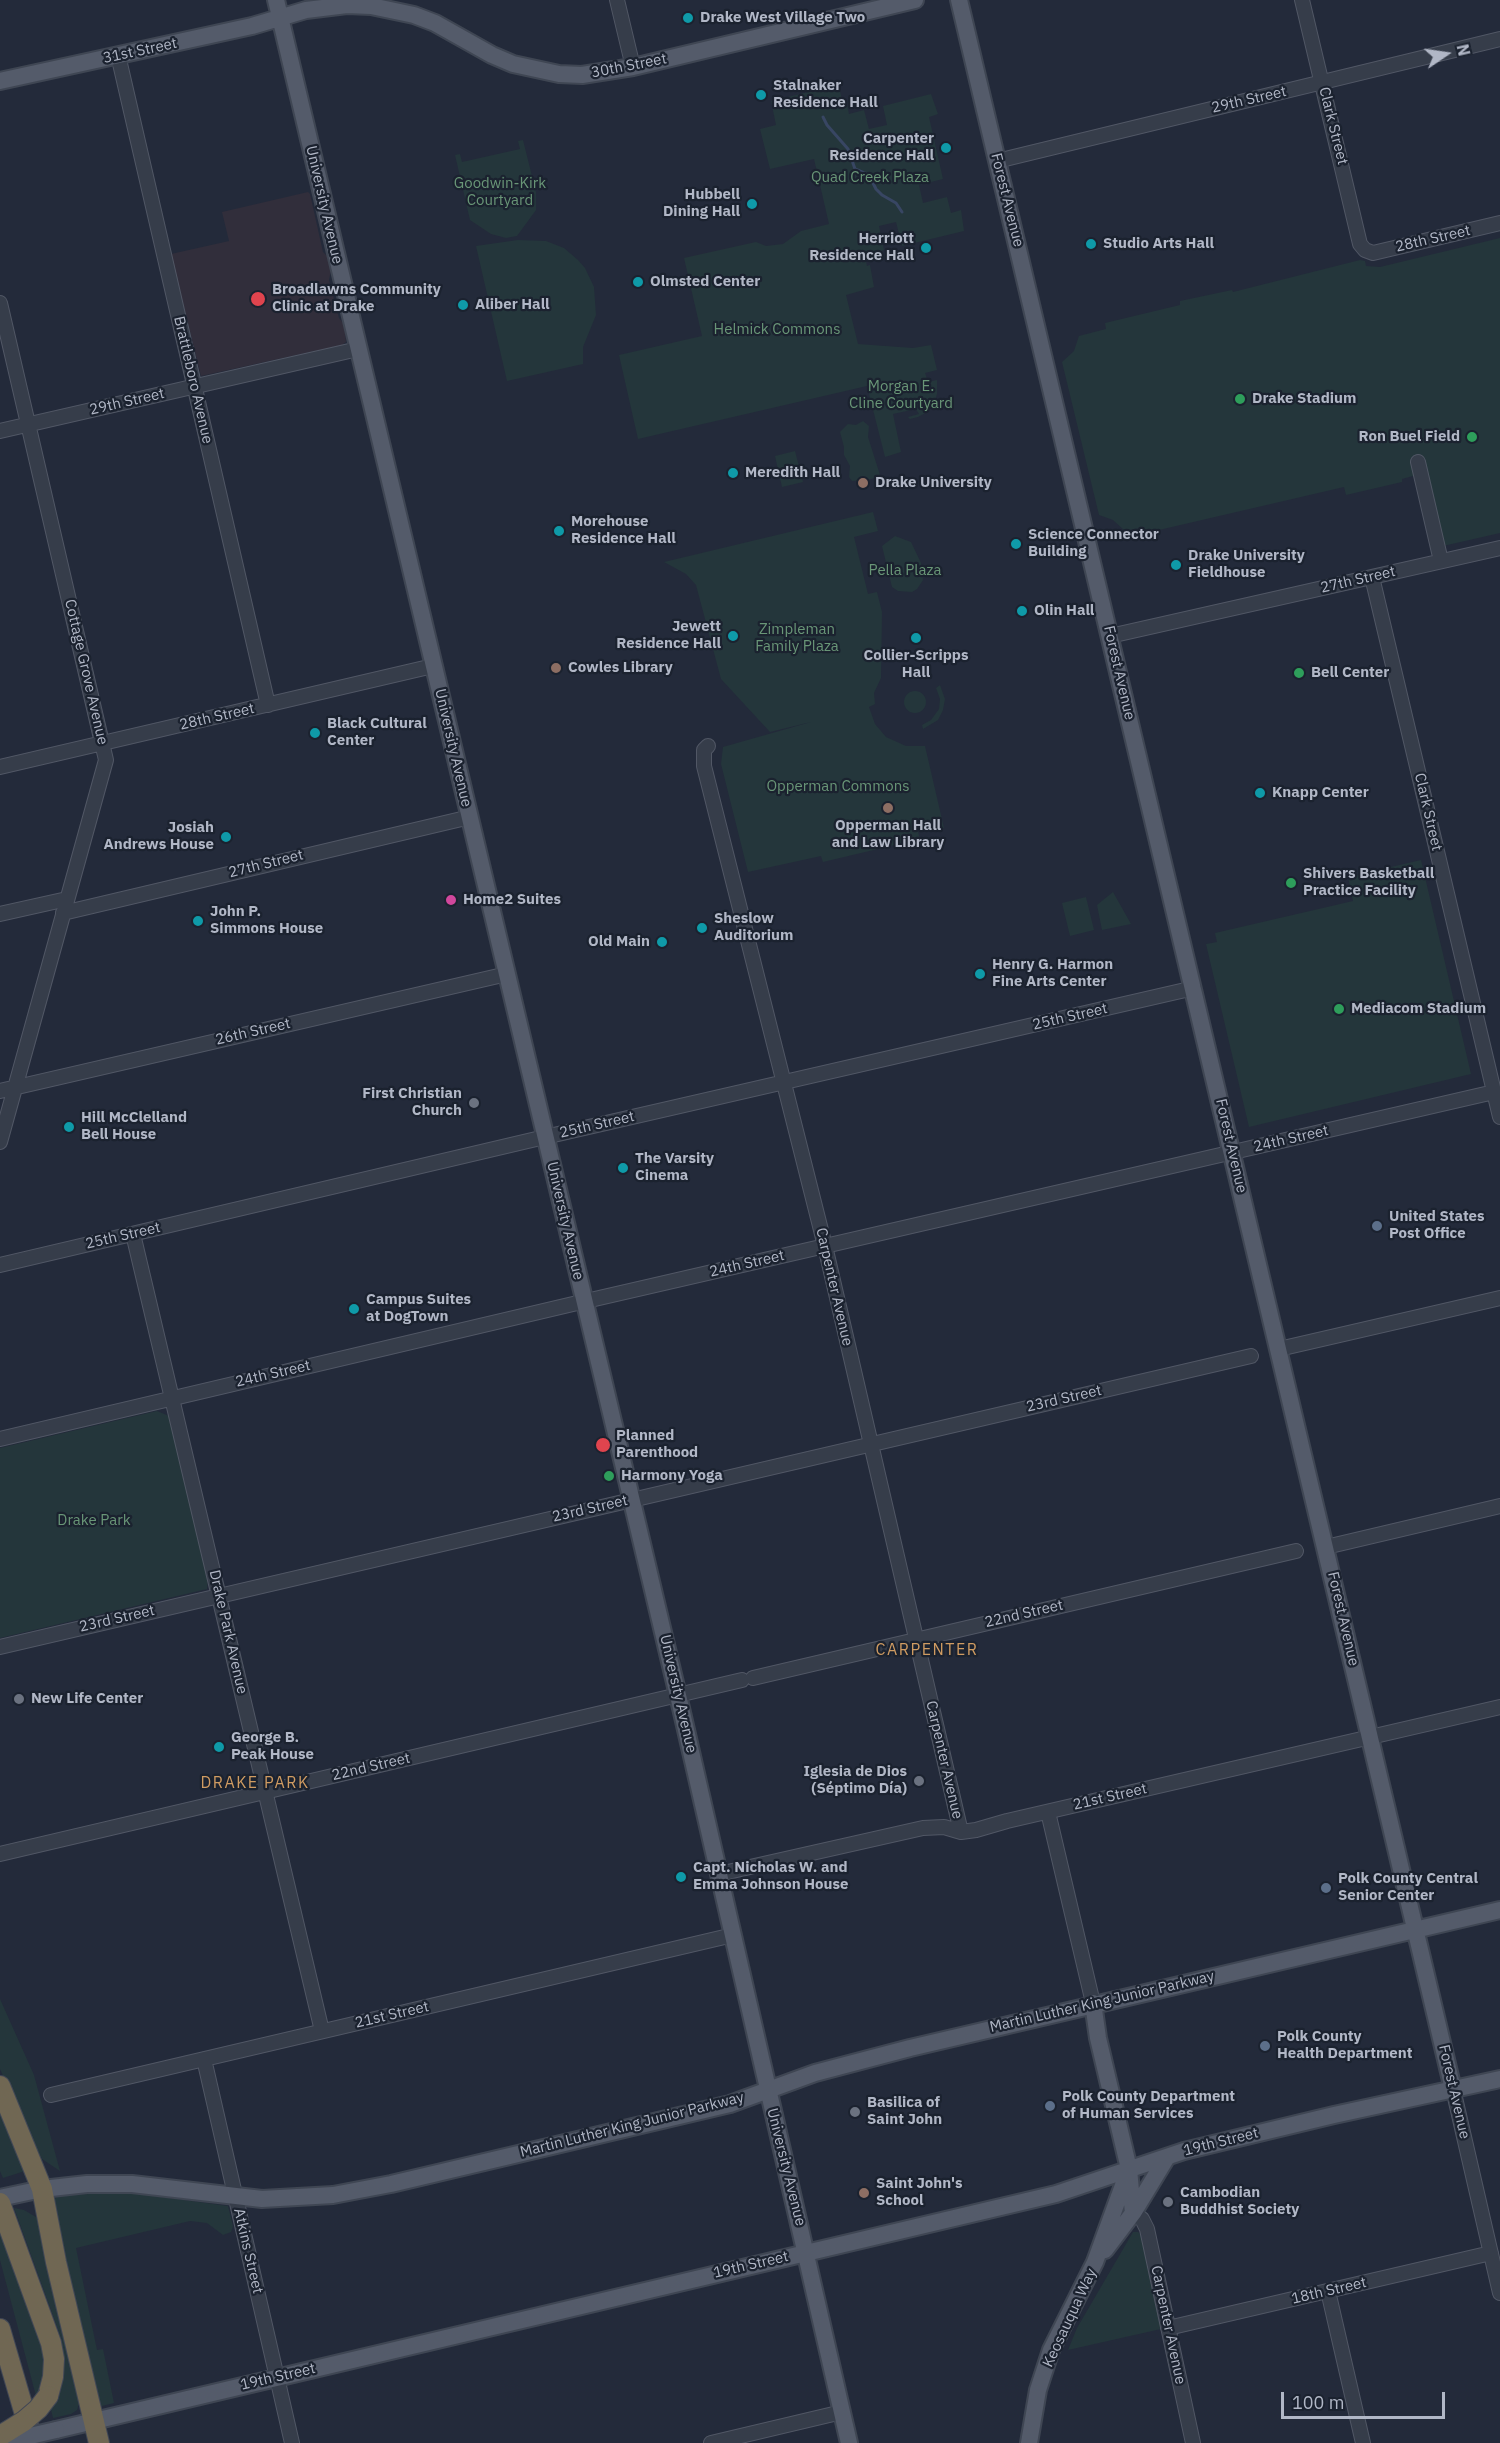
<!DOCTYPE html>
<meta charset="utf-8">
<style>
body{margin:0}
#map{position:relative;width:1500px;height:2443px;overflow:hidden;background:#232a3a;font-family:"IBM Plex Sans",sans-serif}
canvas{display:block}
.north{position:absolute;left:1416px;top:24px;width:60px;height:60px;-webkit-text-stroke:4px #1b222f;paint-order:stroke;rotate:77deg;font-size:16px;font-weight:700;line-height:24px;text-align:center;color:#b1b7c6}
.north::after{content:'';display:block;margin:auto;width:21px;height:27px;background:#b1b7c6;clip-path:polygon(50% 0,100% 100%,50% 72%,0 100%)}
.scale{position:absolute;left:1281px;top:2392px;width:164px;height:27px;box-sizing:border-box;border:3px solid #b1b7c6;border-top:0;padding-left:8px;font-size:18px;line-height:21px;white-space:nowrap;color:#b1b7c6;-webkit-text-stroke:4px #1b222f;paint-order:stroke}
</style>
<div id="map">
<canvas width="1500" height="2443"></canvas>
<div class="north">N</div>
<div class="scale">100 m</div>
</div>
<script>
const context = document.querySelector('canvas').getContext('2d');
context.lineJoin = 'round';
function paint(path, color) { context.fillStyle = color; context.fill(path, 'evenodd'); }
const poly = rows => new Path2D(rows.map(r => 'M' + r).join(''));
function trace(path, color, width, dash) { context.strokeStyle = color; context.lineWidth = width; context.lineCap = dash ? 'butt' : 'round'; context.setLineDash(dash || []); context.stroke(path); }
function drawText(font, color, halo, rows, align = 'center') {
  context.font = font + ' "IBM Plex Sans",sans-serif'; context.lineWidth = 4.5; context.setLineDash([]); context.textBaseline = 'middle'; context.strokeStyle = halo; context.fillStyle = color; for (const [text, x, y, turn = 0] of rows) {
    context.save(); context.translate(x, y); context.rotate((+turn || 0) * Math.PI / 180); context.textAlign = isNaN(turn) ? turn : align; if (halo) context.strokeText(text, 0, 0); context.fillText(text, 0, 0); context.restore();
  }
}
paint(poly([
 [308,192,310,194,323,252,327,256,331,270,329,280,339,318,344,324,346,342,342,345,201,376,171,254,229,241,222,212]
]), '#312e3b');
paint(poly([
 [838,85,844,105,847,105,849,114,864,110,869,129,887,125,883,106,931,94,938,114,929,117,943,179,919,185,923,203,947,197,951,213,961,210,964,231,902,246,896,222,879,226,884,250,865,257,867,266,870,265,874,287,846,295,858,344,913,348,931,345,937,370,925,373,928,382,937,380,937,394,934,404,927,412,918,417,910,419,908,417,919,414,916,409,893,414,901,452,885,457,867,386,638,439,619,355,702,336,684,258,756,242,766,246,783,244,801,231,829,224,814,159,770,169,760,129,776,125,771,101],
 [523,140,536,192,536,210,517,236,506,238,491,234,470,220,455,155,460,154,462,162,520,149,518,141],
 [1500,238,1500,533,1443,546,1424,473,1402,479,1402,482,1346,495,1344,487,1146,533,1144,527,1125,531,1113,520,1099,515,1062,362,1074,351,1079,336,1106,329,1105,323,1180,305,1180,301,1232,290,1233,292,1360,260,1365,261,1366,266,1380,267],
 [518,240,546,241,564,248,578,260,585,268,594,287,596,315,583,347,583,364,507,381,476,246],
 [863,421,869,426,868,437,880,475,878,477,868,480,852,481,849,477,850,466,844,455,844,447,840,432,848,424,856,425],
 [795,451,803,482,782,487,775,456],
 [873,512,878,531,854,537,868,594,877,592,882,612,881,678,874,693,875,704,869,707,875,724,886,737,906,746,925,746,944,828,918,832,920,839,823,862,821,856,748,872,721,764,723,747,811,722,770,732,721,679,696,585,686,574,664,562],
 [895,536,911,542,921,563,923,580,917,589,912,592,898,591,892,587,882,546],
 [940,685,945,699,943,710,938,720,923,729,922,725,931,720,939,709,940,699,936,688],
 '904 702a11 11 0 1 1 22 0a11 11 0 1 1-22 0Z',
 [1421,860,1471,1074,1249,1127,1206,944,1217,942,1215,933,1353,901,1348,877],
 [1113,892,1131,924,1102,930,1097,905],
 [1086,897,1094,930,1070,936,1062,903],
 [157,1411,169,1416,171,1423,208,1579,207,1589,0,1638,0,1448],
 [0,1999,34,2075,60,2171,42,2159,29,2135,0,2069],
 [0,2102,25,2171,3,2178,0,2171],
 [108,2193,140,2194,228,2206,233,2226,231,2232,223,2235,207,2223,190,2221,76,2248,97,2350,103,2349,114,2403,102,2406,96,2404,52,2198,67,2195],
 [14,2208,24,2210,36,2217,42,2229,78,2396,79,2403,77,2410,71,2414,53,2418,50,2406,63,2360,61,2338],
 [0,2227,44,2346,46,2372,36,2396,0,2260],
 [1133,2232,1138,2232,1143,2237,1161,2329,1068,2350,1077,2328]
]), '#24363b');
trace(poly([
 [823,117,827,125,848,149,855,169,869,175,876,189,882,195,896,203,902,212]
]), '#384663', 3);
const minor = poly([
 [617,0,633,67],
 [1302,0,1360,244,1365,250,1373,253,1500,223],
 [118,55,268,705],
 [997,161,1500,39],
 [0,303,106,760,0,1142],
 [0,431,358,349],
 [1418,462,1441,561],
 [1372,577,1500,1117],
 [1110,636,1500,548],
 [708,746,704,750,704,766,825,1246,961,1832],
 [0,767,433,666],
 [63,913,470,817],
 [0,914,67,899],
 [0,1091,507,974],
 [133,1234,322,2031],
 [0,1265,532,1140,1194,988],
 [1279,1349,1500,1298],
 [0,1439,573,1304,1494,1092],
 [1326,1547,1500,1506],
 [0,1647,1251,1356],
 [753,1678,1296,1551],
 [1048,1812,1093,2003],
 [0,1854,742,1680],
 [719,1874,923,1828,944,1827,961,1832,976,1830,1007,1821,1500,1707],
 [204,2059,292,2443],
 [1453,2089,1500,2293],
 [51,2095,733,1935],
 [1133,2213,1142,2219,1147,2229,1193,2443],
 [1328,2291,1363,2443],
 [1168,2328,1491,2253],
 [711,2443,842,2412]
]);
const major = poly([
 [276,0,681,1708,849,2443],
 [959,0,1453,2089],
 [0,81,252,26,306,10,347,5,371,6,414,15,435,23,492,55,513,64,559,74,582,75,633,67,915,0],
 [1093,2003,1098,2038,1129,2169,1133,2213],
 [0,2198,42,2189,87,2184,132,2184,262,2199,333,2195,391,2184,730,2104,815,2073,910,2048,1500,1910],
 [1105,2250,1133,2213,1167,2157],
 [56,2430,1056,2194,1184,2151,1334,2115,1500,2079],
 [1029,2443,1038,2390,1051,2350,1095,2262,1129,2169]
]);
const highway = poly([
 [0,2086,42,2189,56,2262,99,2443],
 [0,2203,51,2343,54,2359,53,2377,48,2396],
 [0,2329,31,2435]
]);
trace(minor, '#515765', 16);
trace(major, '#3f4653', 20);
trace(highway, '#414755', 22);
trace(minor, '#363d4a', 14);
trace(major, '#545b6a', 16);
trace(highway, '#706753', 20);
const majorBridge = poly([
 [0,2443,56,2430]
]);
const highwayBridge = poly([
 [0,2436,24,2421,38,2409,48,2396]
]);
trace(majorBridge, '#3f4653', 20, []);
trace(highwayBridge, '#414755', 22, []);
trace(majorBridge, '#545b6a', 16);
trace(highwayBridge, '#706753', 20);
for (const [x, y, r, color] of [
 [688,18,6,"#0f9aa8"],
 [761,95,6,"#0f9aa8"],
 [946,148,6,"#0f9aa8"],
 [752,204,6,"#0f9aa8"],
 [1091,244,6,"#0f9aa8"],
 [926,248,6,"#0f9aa8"],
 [638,282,6,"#0f9aa8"],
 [258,299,8,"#e0444e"],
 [463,305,6,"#0f9aa8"],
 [1240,399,6,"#2e9e5b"],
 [1472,437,6,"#2e9e5b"],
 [733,473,6,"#0f9aa8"],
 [863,483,6,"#8d6e63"],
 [559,531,6,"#0f9aa8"],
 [1016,544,6,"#0f9aa8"],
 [1176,565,6,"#0f9aa8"],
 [1022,611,6,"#0f9aa8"],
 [733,636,6,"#0f9aa8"],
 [916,638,6,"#0f9aa8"],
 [556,668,6,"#8d6e63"],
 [1299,673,6,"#2e9e5b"],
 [315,733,6,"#0f9aa8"],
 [1260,793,6,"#0f9aa8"],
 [888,808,6,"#8d6e63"],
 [226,837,6,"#0f9aa8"],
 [1291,883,6,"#2e9e5b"],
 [451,900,6,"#d1479c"],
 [198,921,6,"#0f9aa8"],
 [702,928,6,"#0f9aa8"],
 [662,942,6,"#0f9aa8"],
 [980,974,6,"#0f9aa8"],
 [1339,1009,6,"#2e9e5b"],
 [474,1103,6,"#6b7280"],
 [69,1127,6,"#0f9aa8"],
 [623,1168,6,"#0f9aa8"],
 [1377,1226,6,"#5c6f8a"],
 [354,1309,6,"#0f9aa8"],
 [603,1445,8,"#e0444e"],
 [609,1476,6,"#2e9e5b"],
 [19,1699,6,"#6b7280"],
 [219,1747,6,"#0f9aa8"],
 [919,1781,6,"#6b7280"],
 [681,1877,6,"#0f9aa8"],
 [1326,1888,6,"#5c6f8a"],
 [1265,2046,6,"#5c6f8a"],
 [1050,2106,6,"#5c6f8a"],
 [855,2112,6,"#6b7280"],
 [864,2193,6,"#8d6e63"],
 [1168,2202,6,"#6b7280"]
]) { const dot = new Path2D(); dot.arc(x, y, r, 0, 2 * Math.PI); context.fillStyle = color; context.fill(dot); trace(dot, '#1b222f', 2); }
drawText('bold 15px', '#b1b7c6', '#1b222f', [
 ["Drake West Village Two",700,18],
 ["Stalnaker",773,86],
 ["Residence Hall",773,103],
 ["Carpenter",934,139,"right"],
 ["Residence Hall",934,156,"right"],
 ["Hubbell",740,195,"right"],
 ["Dining Hall",740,212,"right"],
 ["Herriott",914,239,"right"],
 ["Residence Hall",914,256,"right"],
 ["Studio Arts Hall",1103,244],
 ["Olmsted Center",650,282],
 ["Broadlawns Community",272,290],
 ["Clinic at Drake",272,307],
 ["Aliber Hall",475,305],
 ["Drake Stadium",1252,399],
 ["Ron Buel Field",1460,437,"right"],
 ["Meredith Hall",745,473],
 ["Drake University",875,483],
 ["Morehouse",571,522],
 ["Residence Hall",571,539],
 ["Science Connector",1028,535],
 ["Building",1028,552],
 ["Drake University",1188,556],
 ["Fieldhouse",1188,573],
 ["Olin Hall",1034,611],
 ["Jewett",721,627,"right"],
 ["Residence Hall",721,644,"right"],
 ["Collier-Scripps",916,656,"center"],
 ["Hall",916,673,"center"],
 ["Cowles Library",568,668],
 ["Bell Center",1311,673],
 ["Black Cultural",327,724],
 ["Center",327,741],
 ["Knapp Center",1272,793],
 ["Opperman Hall",888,826,"center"],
 ["and Law Library",888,843,"center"],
 ["Josiah",214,828,"right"],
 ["Andrews House",214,845,"right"],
 ["Shivers Basketball",1303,874],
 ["Practice Facility",1303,891],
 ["Home2 Suites",463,900],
 ["John P.",210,912],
 ["Simmons House",210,929],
 ["Sheslow",714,919],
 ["Auditorium",714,936],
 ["Old Main",650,942,"right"],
 ["Henry G. Harmon",992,965],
 ["Fine Arts Center",992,982],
 ["Mediacom Stadium",1351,1009],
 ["First Christian",462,1094,"right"],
 ["Church",462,1111,"right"],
 ["Hill McClelland",81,1118],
 ["Bell House",81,1135],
 ["The Varsity",635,1159],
 ["Cinema",635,1176],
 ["United States",1389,1217],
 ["Post Office",1389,1234],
 ["Campus Suites",366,1300],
 ["at DogTown",366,1317],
 ["Planned",616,1436],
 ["Parenthood",616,1453],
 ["Harmony Yoga",621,1476],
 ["New Life Center",31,1699],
 ["George B.",231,1738],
 ["Peak House",231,1755],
 ["Iglesia de Dios",907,1772,"right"],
 ["(Séptimo Día)",907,1789,"right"],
 ["Capt. Nicholas W. and",693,1868],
 ["Emma Johnson House",693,1885],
 ["Polk County Central",1338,1879],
 ["Senior Center",1338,1896],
 ["Polk County",1277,2037],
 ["Health Department",1277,2054],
 ["Polk County Department",1062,2097],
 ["of Human Services",1062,2114],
 ["Basilica of",867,2103],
 ["Saint John",867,2120],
 ["Saint John's",876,2184],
 ["School",876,2201],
 ["Cambodian",1180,2193],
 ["Buddhist Society",1180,2210]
], 'left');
drawText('15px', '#b1b7c6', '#1b222f', [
 ["31st Street",140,51,-12],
 ["30th Street",629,66,-11],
 ["29th Street",1249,100,-13],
 ["Clark Street",1333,126,76],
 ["Forest Avenue",1007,200,76],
 ["University Avenue",324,205,77],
 ["28th Street",1433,239,-13],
 ["Brattleboro Avenue",193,380,77],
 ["29th Street",127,402,-13],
 ["27th Street",1358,580,-13],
 ["Cottage Grove Avenue",86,672,77],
 ["Forest Avenue",1119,673,77],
 ["28th Street",217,717,-13],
 ["University Avenue",453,748,77],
 ["Clark Street",1428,812,77],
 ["27th Street",266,864,-14],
 ["25th Street",1070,1017,-13],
 ["26th Street",253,1032,-13],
 ["25th Street",597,1125,-13],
 ["24th Street",1291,1139,-13],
 ["Forest Avenue",1231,1146,77],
 ["University Avenue",565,1221,77],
 ["25th Street",123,1236,-13],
 ["24th Street",747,1264,-13],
 ["Carpenter Avenue",834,1287,77],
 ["24th Street",273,1374,-13],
 ["23rd Street",1064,1399,-13],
 ["23rd Street",590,1509,-13],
 ["22nd Street",1024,1614,-13],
 ["23rd Street",117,1619,-13],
 ["Forest Avenue",1343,1619,77],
 ["Drake Park Avenue",228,1632,77],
 ["University Avenue",678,1694,77],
 ["Carpenter Avenue",944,1760,77],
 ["22nd Street",371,1767,-13],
 ["21st Street",1110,1797,-13],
 ["Martin Luther King Junior Parkway",1102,2002,-13],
 ["21st Street",392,2015,-13],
 ["Forest Avenue",1454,2092,77],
 ["Martin Luther King Junior Parkway",632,2125,-14],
 ["19th Street",1221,2142,-14],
 ["University Avenue",786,2167,76],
 ["Atkins Street",248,2251,77],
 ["19th Street",751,2265,-13],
 ["18th Street",1329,2291,-13],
 ["Keosauqua Way",1070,2318,-65],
 ["Carpenter Avenue",1168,2325,78],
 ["19th Street",278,2377,-13]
]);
drawText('15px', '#699677', '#1b222f', [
 ["Quad Creek Plaza",870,178],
 ["Goodwin-Kirk",500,184],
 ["Courtyard",500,201],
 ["Helmick Commons",777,330],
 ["Morgan E.",901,387],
 ["Cline Courtyard",901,404],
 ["Pella Plaza",905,571],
 ["Zimpleman",797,630],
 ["Family Plaza",797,647],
 ["Opperman Commons",838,787],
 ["Drake Park",94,1521]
]);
context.letterSpacing = '1.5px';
drawText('16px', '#d09c62', '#1b222f', [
 ["CARPENTER",927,1650],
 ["DRAKE PARK",255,1783]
]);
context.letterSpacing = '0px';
</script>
